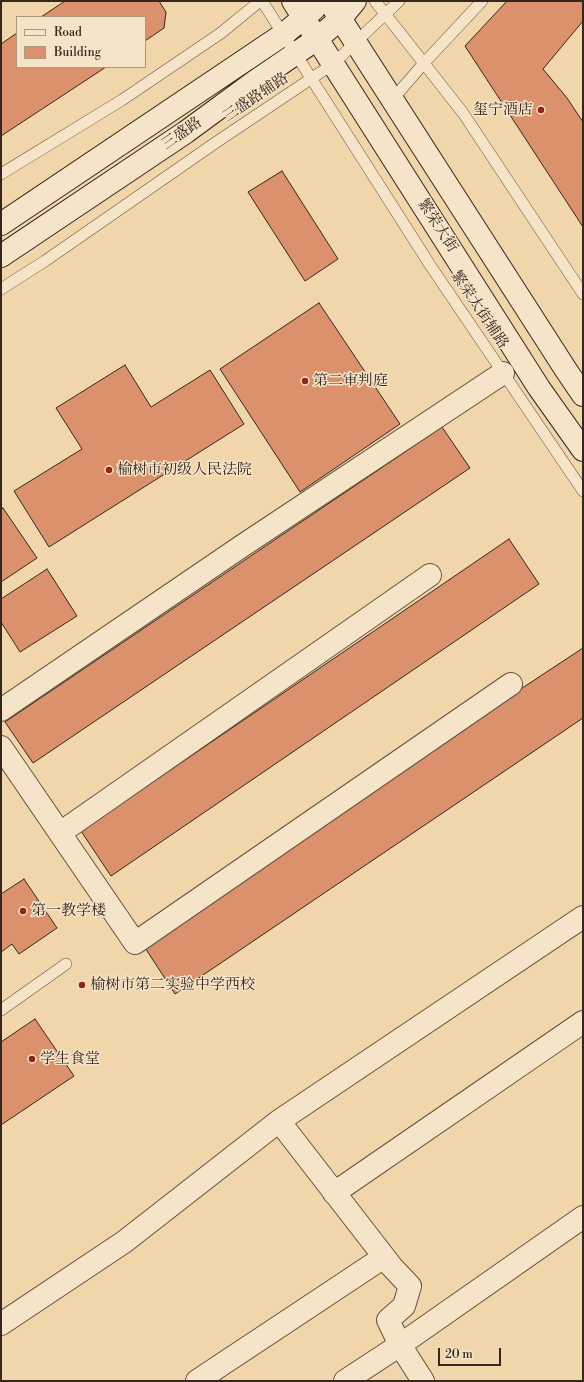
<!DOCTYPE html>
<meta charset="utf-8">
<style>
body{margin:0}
#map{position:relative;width:584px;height:1382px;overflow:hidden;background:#f1d5ab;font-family:"Libre Bodoni",serif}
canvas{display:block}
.frame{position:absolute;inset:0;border:2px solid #35261e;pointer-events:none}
.legend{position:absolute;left:16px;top:16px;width:130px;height:52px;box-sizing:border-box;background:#f6e4c8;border:1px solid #a99884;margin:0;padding:5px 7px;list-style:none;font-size:12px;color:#35261e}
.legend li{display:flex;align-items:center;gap:8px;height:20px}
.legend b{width:20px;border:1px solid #a99884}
.scale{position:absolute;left:438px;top:1348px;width:63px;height:18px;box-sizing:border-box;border:2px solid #35261e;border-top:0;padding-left:5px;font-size:12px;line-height:14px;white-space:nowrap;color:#35261e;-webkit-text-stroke:3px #f6e4c8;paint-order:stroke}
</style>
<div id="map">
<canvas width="584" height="1382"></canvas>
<div class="frame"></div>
<ul class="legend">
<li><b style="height:5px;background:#f6e4c8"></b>Road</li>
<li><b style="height:11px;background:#dc916d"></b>Building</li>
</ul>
<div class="scale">20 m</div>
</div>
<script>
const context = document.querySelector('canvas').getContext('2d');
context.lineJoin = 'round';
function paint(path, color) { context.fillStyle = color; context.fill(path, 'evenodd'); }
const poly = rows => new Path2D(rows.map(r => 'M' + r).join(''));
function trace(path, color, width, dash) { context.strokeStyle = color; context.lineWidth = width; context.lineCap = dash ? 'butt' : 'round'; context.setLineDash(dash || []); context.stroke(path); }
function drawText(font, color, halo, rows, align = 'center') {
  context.font = font + ' "Libre Bodoni","Noto Serif SC",serif'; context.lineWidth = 3; context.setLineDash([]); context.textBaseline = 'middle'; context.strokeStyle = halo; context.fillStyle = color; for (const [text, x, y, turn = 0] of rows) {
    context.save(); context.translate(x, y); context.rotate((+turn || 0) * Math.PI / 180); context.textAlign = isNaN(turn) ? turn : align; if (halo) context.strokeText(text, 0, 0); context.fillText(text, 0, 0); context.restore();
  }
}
const building = poly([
 [65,1,159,1,166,12,164,28,145,41,145,17,41,17,65,1],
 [507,1,583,1,583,21,543,69,567,98,583,122,583,227,465,46,507,1],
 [17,33,17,67,106,67,1,136,1,44,17,33],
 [282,171,338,259,305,281,248,192,282,171],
 [319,303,400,424,300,492,220,369,319,303],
 [125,365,151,407,210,370,244,424,49,547,14,491,82,449,56,408,125,365],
 [442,427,470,468,33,763,5,722,442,427],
 [3,508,37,558,1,582,1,509,3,508],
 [509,539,539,584,111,876,81,831,509,539],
 [47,569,77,616,20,652,1,622,1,599,47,569],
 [583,648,583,718,175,994,140,940,583,648],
 [24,879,57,928,19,954,12,944,1,952,1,894,24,879],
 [35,1019,74,1076,1,1125,1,1042,35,1019]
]);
paint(building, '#dc916d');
trace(building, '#35261e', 1);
const lane = poly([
 [262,1,430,265,583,491],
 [375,1,463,113,583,294],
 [393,99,424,63,482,1],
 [1,174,122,100,221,33,260,1],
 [1,289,45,261,218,141,333,64,399,1],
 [1,1010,66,964]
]);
const street = poly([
 [1,710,242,546,503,373],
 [1,747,135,943,511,684],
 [60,833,430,575],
 [279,1121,392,1267,410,1286,404,1306,388,1320,400,1345,583,1217],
 [334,1193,583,1022],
 [1,1324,124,1242,279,1121,583,917],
 [197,1381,384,1257],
 [345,1381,400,1345,423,1381]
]);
const secondary = poly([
 [293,1,539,388,583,450],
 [329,1,566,370,583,395],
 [1,224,284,34,314,9],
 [1,256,186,132,254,82,317,39,340,19,355,1]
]);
trace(lane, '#645241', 12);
trace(street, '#645241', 24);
trace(secondary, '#35261e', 24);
trace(lane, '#f6e4c8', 11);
trace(street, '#f6e4c8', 22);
trace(secondary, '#f6e4c8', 22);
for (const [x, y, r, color] of [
 [541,110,4,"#8f2418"],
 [305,381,4,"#8f2418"],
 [109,470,4,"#8f2418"],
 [23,911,4,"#8f2418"],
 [82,985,4,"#8f2418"],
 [32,1059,4,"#8f2418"]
]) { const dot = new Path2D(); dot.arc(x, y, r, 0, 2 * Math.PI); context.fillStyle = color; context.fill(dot); trace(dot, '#f6e4c8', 1.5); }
drawText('15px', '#35261e', '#f6e4c8', [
 ["三盛路辅路",256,98,-34],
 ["三盛路",182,134,-35],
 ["繁荣大街",437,226,57],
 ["繁荣大街辅路",479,310,56]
]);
drawText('15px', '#35261e', '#f6e4c8', [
 ["玺宁酒店",533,110,"right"],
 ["第二审判庭",313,381],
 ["榆树市初级人民法院",117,470],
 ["第一教学楼",31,911],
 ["榆树市第二实验中学西校",90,985],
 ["学生食堂",40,1059]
], 'left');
</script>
